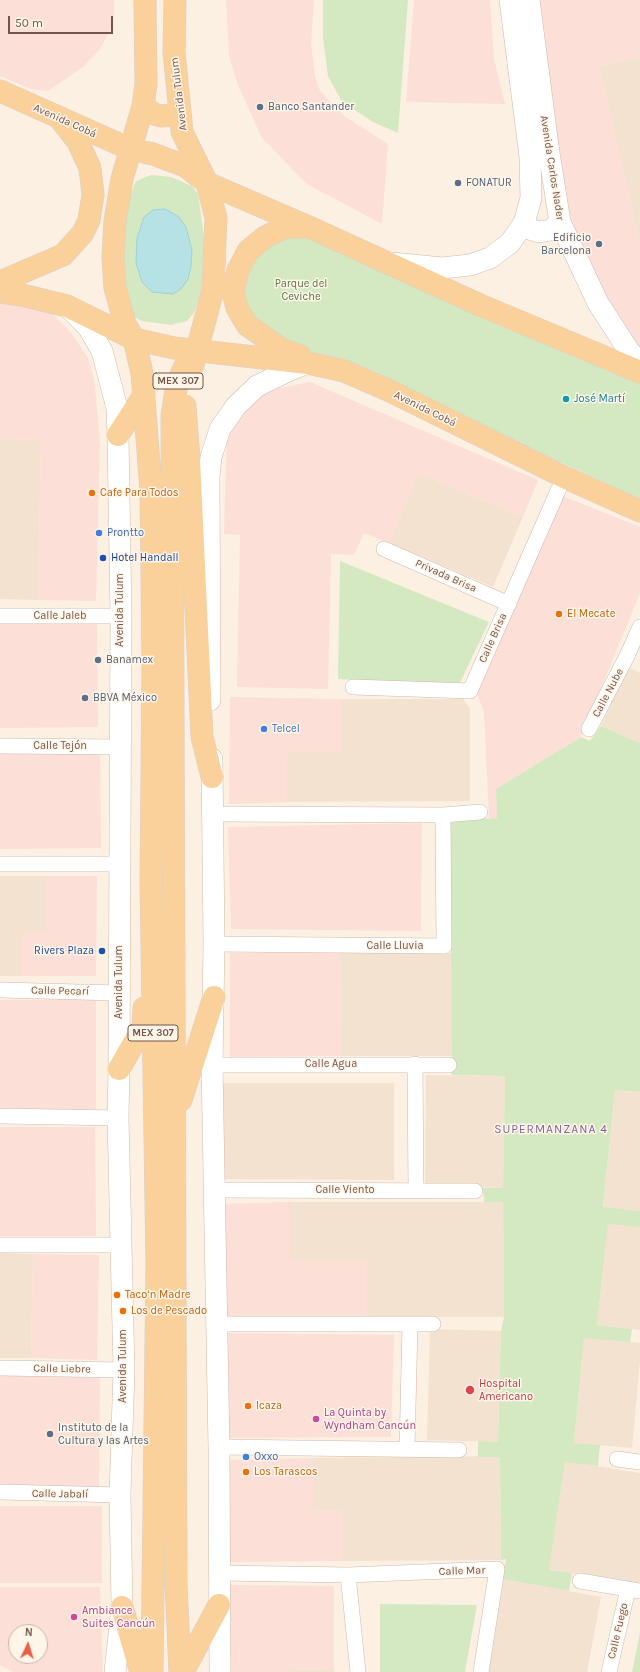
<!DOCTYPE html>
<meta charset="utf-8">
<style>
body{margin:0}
#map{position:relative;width:640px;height:1672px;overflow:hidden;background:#fcf0e3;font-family:Karla,sans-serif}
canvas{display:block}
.north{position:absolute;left:8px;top:1624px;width:40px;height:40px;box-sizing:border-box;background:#fff5e9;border:1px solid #c7b5a9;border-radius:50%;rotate:4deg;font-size:11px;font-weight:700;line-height:16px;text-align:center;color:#745549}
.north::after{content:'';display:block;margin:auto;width:14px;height:18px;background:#e66048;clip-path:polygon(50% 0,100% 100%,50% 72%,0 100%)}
.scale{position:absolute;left:8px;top:16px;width:105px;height:18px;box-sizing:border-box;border:2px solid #745549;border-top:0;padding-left:5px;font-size:12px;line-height:14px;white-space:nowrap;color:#745549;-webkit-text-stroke:3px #fff5e9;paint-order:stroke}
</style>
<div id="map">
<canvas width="640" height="1672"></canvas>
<div class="north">N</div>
<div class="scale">50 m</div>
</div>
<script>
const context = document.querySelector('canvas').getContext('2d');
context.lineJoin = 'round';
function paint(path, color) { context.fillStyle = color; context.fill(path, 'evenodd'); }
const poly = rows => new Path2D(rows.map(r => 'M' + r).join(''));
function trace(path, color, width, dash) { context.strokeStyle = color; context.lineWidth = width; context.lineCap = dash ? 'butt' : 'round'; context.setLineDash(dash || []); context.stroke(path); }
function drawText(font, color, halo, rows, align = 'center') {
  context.font = font + ' Karla,sans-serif'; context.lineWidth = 3; context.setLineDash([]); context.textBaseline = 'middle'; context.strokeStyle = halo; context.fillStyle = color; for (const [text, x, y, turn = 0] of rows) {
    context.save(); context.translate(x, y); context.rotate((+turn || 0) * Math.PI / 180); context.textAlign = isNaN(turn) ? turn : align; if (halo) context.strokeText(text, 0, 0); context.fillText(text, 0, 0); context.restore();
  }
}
paint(poly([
 [640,57,640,245,599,66],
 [0,439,41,440,38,600,0,599],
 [418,473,523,517,493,587,389,543],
 [627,667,640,673,640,743,601,726],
 [341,699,463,699,470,709,470,801,287,802,287,753,341,753],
 [0,876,46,876,46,932,22,932,22,976,0,976],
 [340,952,452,953,452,1056,341,1056],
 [426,1075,505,1076,503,1188,425,1186],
 [223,1083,394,1083,394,1180,223,1179],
 [615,1090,640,1092,640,1211,603,1208],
 [289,1202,503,1202,504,1317,367,1317,367,1261,289,1261],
 [608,1223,640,1227,640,1330,597,1325],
 [0,1253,33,1254,31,1358,0,1358],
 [430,1329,501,1331,498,1442,427,1440],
 [584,1337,640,1343,640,1361,632,1448,574,1443],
 [500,1456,501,1560,343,1561,343,1510,313,1510,313,1458],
 [565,1461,640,1473,640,1583,549,1570],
 [502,1579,601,1597,587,1672,485,1672],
 [334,1669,334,1672,291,1672,291,1670]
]), '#f4e2d1');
paint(poly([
 [0,0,114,0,114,14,111,29,99,50,83,67,48,91,31,89,0,76],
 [226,0,314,0,311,44,315,76,320,91,344,116,388,144,382,224,307,184,262,138,238,85,229,56],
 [414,0,490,0,494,59,505,104,406,102],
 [536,0,640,0,640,57,599,66,640,245,640,353,633,350,564,219],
 [0,299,53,314,72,334,88,358,94,379,100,439,96,601,38,600,41,440,0,439],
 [310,382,538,480,523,517,418,473,389,543,364,533,354,555,331,554,328,689,237,687,240,535,224,534,227,429,239,412,270,390],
 [555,493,640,527,640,593,581,737,496,789,497,818,489,818,484,712,475,688],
 [0,619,97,619,98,727,0,728],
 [230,697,341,699,341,753,287,753,287,802,229,804],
 [100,744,101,848,0,849,0,745],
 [422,823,421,931,231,929,228,827],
 [46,876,97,876,96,976,22,976,22,932,46,932],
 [340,952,341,1056,230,1057,230,953],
 [96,999,96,1109,0,1109,0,1000],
 [95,1127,96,1236,0,1236,0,1127],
 [289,1202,289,1261,367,1261,367,1317,223,1318,222,1204],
 [33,1254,99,1255,97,1360,31,1358],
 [223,1333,394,1335,391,1437,223,1438],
 [0,1375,100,1378,99,1490,0,1490],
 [313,1458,313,1510,343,1510,343,1561,224,1562,224,1460],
 [0,1506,102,1506,102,1583,0,1583],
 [224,1585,334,1586,334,1669,291,1670,291,1672,224,1672],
 [0,1587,100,1587,103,1672,13,1672,0,1665],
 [16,1632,40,1632,40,1656,16,1656]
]), '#fcdfd6');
paint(poly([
 [323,0,408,0,398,133,373,122,342,102,328,76,323,38],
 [151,175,171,177,192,186,198,194,205,244,202,290,194,313,187,321,171,325,142,321,134,317,122,277,122,233,130,195,136,181],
 [304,234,640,382,640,499,523,445,271,335,254,322,241,291,245,266,263,244],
 [340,561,489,622,459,685,338,679],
 [601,726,640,743,640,1092,615,1090,603,1207,640,1211,640,1227,608,1224,597,1325,632,1329,630,1342,584,1338,574,1443,600,1445,598,1466,565,1462,549,1570,572,1573,569,1591,502,1579,506,1559,501,1560,500,1457,478,1457,478,1441,498,1442,501,1331,504,1317,503,1202,484,1202,483,1188,503,1188,505,1076,452,1075,450,821,497,818,496,789,581,737,590,741],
 [380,1604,477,1605,465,1672,380,1672],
 [640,1633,640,1672,632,1672]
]), '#d4e9c1');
const water = poly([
 [165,209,178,216,186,227,192,250,191,266,188,279,181,289,173,294,152,292,142,282,136,263,137,238,144,217,153,210,165,209]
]);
paint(water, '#b7e2e5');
trace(water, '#9ed2d7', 1);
const street = poly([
 [384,549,509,604],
 [0,616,121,616],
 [353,687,470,691,564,477],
 [589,729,627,656,640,627],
 [0,746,120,747],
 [213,814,443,815,444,946,214,944],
 [443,815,480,812],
 [0,864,119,864],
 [0,990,119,993],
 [415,1064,416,1191],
 [212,1065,449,1065],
 [0,1116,118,1118],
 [215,1190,475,1191],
 [0,1245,122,1245],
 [216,1324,433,1324],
 [0,1368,124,1370],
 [219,1447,459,1450],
 [407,1449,410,1324],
 [617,1459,640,1462],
 [0,1492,120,1495],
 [220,1573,348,1575,497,1569,481,1672],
 [348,1575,358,1672],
 [580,1581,640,1591],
 [609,1672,628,1589]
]);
const secondary = poly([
 [529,0,549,153,560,222,598,303,629,351,640,362],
 [524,223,524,225,529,229,539,232,551,230,560,222],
 [392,263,442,268,470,265,490,258,510,243,524,223,531,198,530,157,510,0],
 [69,308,88,327,102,351,117,408,118,435,121,616,119,1069,118,1118,124,1370,120,1495,122,1607,115,1672],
 [210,700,209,476,211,457,220,429,236,406,257,386,290,370,308,363],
 [212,759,214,944,212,1065,219,1447,220,1672]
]);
const primary = poly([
 [145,0,146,84,143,106,122,179,115,221,113,257,115,288,125,324,134,339,142,373,151,490,153,665,151,883,157,1263,152,1672],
 [175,0,174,52,182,132,207,183,216,218,213,290,193,365],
 [0,91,130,149,153,154,185,166,207,183,309,227,480,305,640,372],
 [143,106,154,114,161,116,174,115,180,112],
 [0,282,63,255,83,233,89,220,93,195,90,168,78,142,60,119],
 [0,292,22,295,67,306,134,339,174,348,308,363,344,371,390,391,564,477,640,511],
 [300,356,281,349,247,325,237,308,233,292,238,270,248,251,265,237,286,227,307,227],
 [185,406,189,459,202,737,212,777],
 [118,435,144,395],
 [119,1069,143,1027,144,1008],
 [181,1100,214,997],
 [122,1607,141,1672],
 [180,1672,176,1583,172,416,177,383,184,368,197,351],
 [183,1672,219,1605]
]);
trace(street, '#cfb9ac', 16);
trace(secondary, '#d2b9a9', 22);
trace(primary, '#d8cfcc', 23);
trace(street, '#fff', 15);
trace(secondary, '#fff', 21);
trace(primary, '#fbd19b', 22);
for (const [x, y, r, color] of [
 [260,107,4,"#5c6f8a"],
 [458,183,4,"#5c6f8a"],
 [599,244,4,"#5c6f8a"],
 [566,399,4,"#0f9aa8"],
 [92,493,4,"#e8710a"],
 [99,533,4,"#3f7fe0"],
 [103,558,4,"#1a4fb4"],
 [559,614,4,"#e8710a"],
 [98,660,4,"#5c6f8a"],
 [85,698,4,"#5c6f8a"],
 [264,729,4,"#3f7fe0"],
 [102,951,4,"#1a4fb4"],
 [117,1295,4,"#e8710a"],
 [123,1311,4,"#e8710a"],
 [470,1390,5,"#e0444e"],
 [248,1406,4,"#e8710a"],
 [316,1419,4,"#d1479c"],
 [50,1434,4,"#5c6f8a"],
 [246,1457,4,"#3f7fe0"],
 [246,1472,4,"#e8710a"],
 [74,1617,4,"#d1479c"]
]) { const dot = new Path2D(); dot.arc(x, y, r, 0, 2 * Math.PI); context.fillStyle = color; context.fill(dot); trace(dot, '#fff5e9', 1.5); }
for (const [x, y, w] of [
 [178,381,50],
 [153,1033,50]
]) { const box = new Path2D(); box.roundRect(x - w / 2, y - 8, w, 16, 3); context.fillStyle = '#fff5e9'; context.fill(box); trace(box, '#745549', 1); }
drawText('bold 10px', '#745549', null, [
 ["MEX 307",178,381],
 ["MEX 307",153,1033]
]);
drawText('11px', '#745549', '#fff5e9', [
 ["Avenida Tulum",179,94,-97],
 ["Avenida Cobá",65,121,24],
 ["Avenida Carlos Nader",552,168,81],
 ["Avenida Cobá",425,409,26],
 ["Privada Brisa",446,576,24],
 ["Avenida Tulum",120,610,-90],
 ["Calle Jaleb",60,616],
 ["Calle Brisa",493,638,-66],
 ["Calle Nube",608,693,-62],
 ["Calle Tejón",60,746],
 ["Calle Lluvia",395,946],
 ["Avenida Tulum",119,982,-90],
 ["Calle Pecarí",60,991,1],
 ["Calle Agua",331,1064],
 ["Calle Viento",345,1190],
 ["Avenida Tulum",123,1366,-90],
 ["Calle Liebre",62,1369,1],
 ["Calle Jabalí",60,1494,1],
 ["Calle Mar",462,1571,-2],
 ["Calle Fuego",618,1631,-77]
]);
drawText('11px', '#4e5e75', '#fff5e9', [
 ["Banco Santander",268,107],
 ["FONATUR",466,183],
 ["Edificio",591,238,"right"],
 ["Barcelona",591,251,"right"],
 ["Banamex",106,660],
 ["BBVA México",93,698],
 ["Instituto de la",58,1428],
 ["Cultura y las Artes",58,1441]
], 'left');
drawText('11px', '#557941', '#fff5e9', [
 ["Parque del",301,284],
 ["Ceviche",301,297]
]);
drawText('11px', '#0d838f', '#fff5e9', [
 ["José Martí",574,399]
], 'left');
drawText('11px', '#c56008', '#fff5e9', [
 ["Cafe Para Todos",100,493],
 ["El Mecate",567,614],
 ["Taco‘n Madre",125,1295],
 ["Los de Pescado",131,1311],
 ["Icaza",256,1406],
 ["Los Tarascos",254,1472]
], 'left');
drawText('11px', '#366cbe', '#fff5e9', [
 ["Prontto",107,533],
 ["Telcel",272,729],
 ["Oxxo",254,1457]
], 'left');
drawText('11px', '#164399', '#fff5e9', [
 ["Hotel Handall",111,558],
 ["Rivers Plaza",94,951,"right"]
], 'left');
drawText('11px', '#be3a42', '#fff5e9', [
 ["Hospital",479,1384],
 ["Americano",479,1397]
], 'left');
drawText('11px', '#b23c85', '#fff5e9', [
 ["La Quinta by",324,1413],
 ["Wyndham Cancún",324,1426],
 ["Ambiance",82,1611],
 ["Suites Cancún",82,1624]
], 'left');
context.letterSpacing = '1px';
drawText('12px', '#836497', '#fff5e9', [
 ["SUPERMANZANA 4",551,1130]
]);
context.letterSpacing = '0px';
</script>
